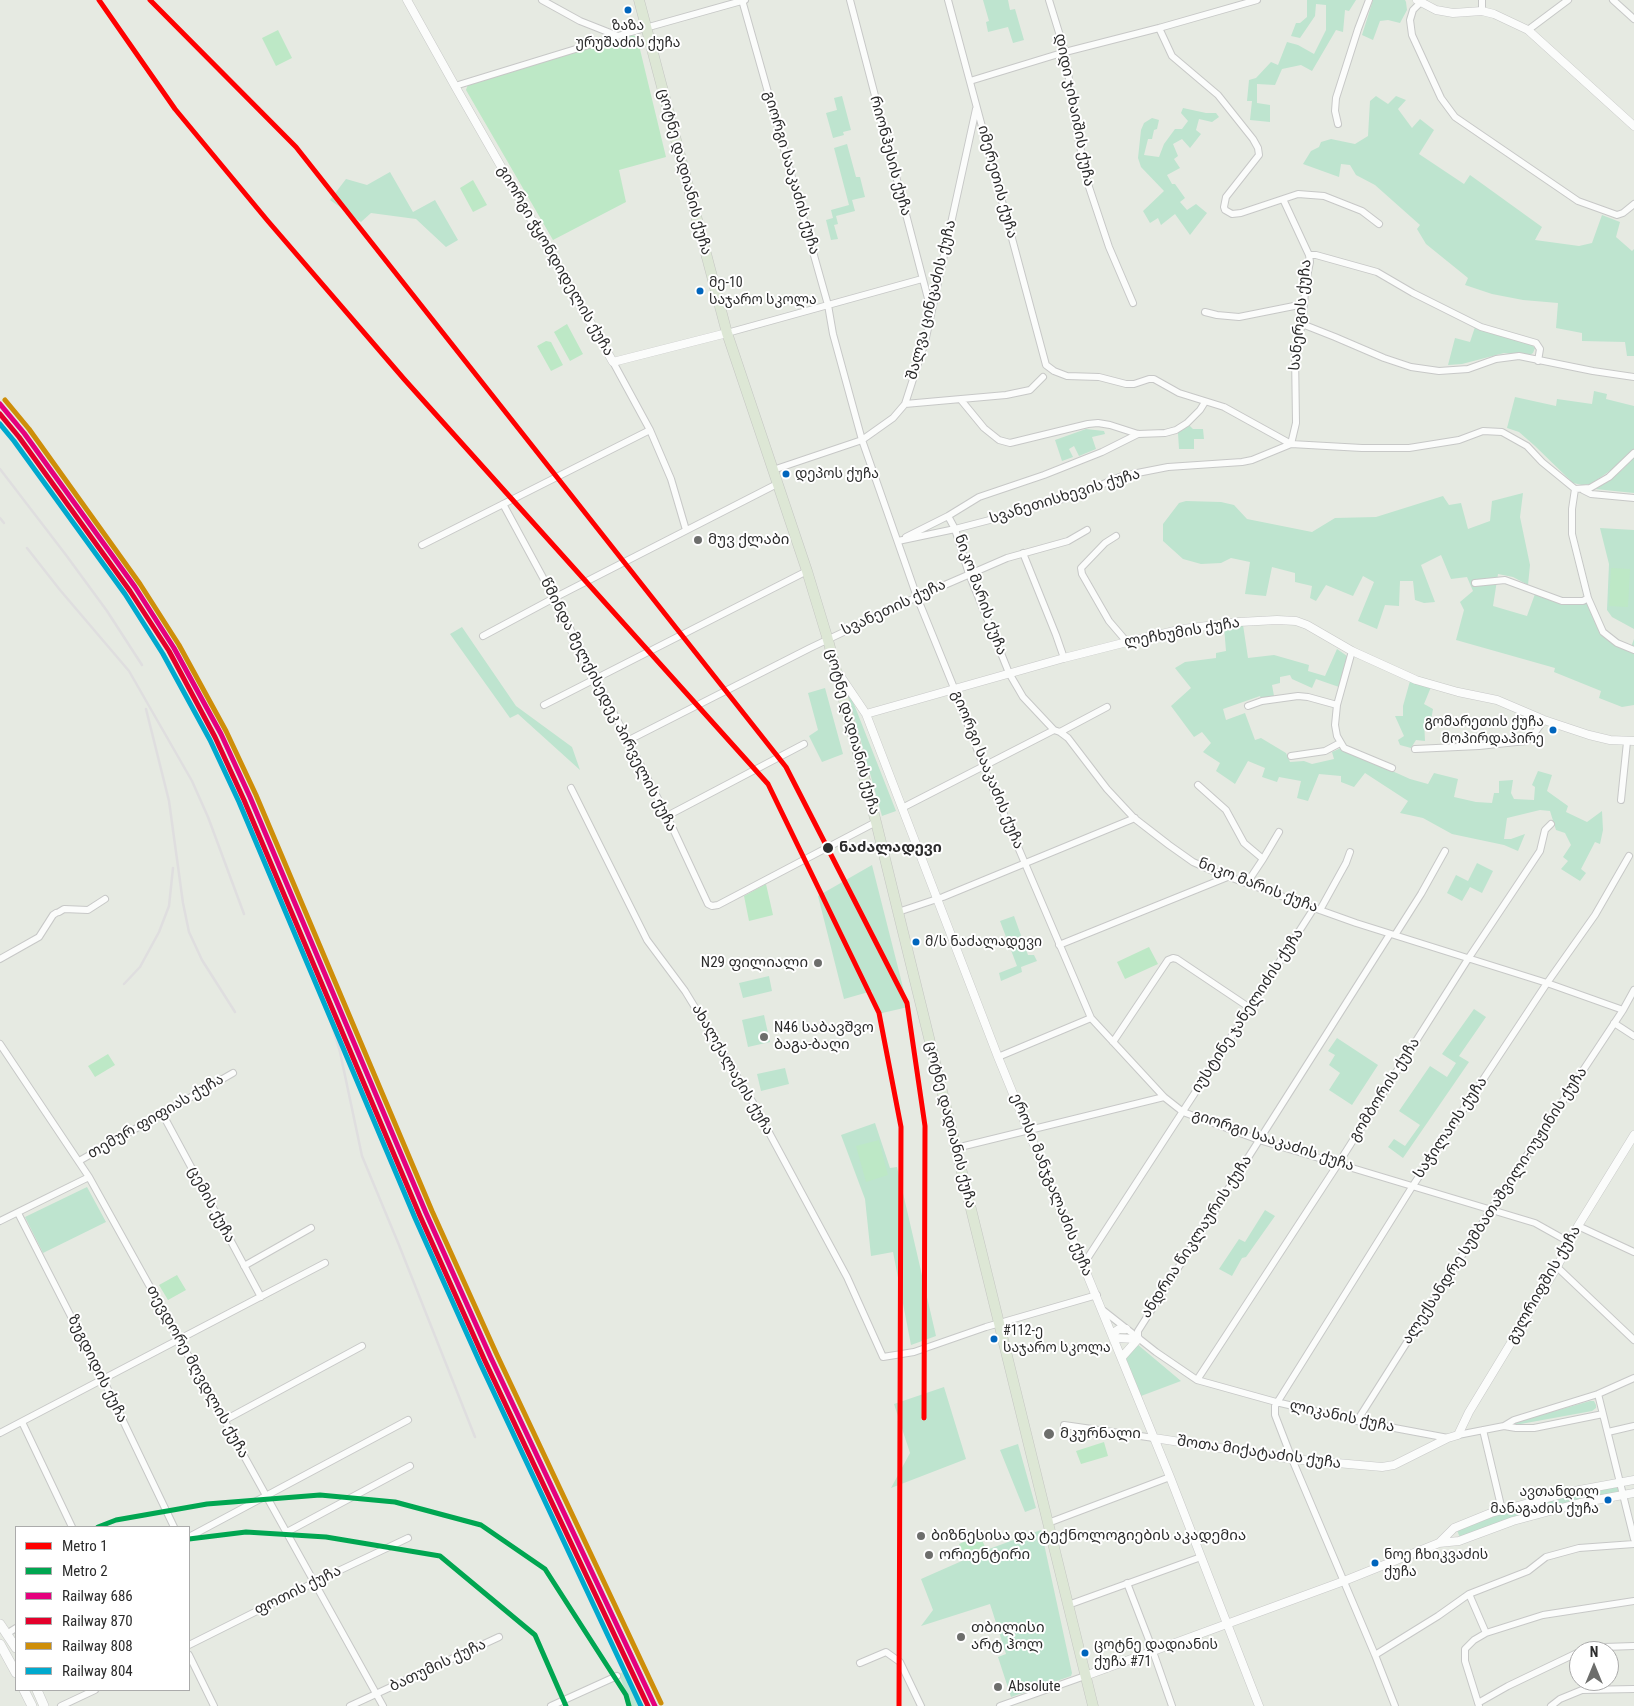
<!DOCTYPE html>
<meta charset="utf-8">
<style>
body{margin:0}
#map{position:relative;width:1634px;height:1706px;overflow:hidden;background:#e6eae2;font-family:"Roboto Condensed",sans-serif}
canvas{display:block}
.legend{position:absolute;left:15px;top:1526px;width:175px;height:165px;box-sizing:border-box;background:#fff;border:1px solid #ababab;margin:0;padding:6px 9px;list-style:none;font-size:15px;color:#2c2c2c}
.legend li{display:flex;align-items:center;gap:10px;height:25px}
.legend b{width:25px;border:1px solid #ababab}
.north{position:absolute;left:1569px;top:1641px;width:50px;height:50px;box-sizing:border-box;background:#fff;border:1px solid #ababab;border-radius:50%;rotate:0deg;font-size:14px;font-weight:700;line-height:20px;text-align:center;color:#2c2c2c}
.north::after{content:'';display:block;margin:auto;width:18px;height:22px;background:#6d6e6c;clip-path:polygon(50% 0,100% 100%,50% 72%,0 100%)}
</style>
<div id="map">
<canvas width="1634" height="1706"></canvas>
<ul class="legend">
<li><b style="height:6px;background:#f00"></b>Metro 1</li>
<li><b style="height:6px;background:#00a651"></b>Metro 2</li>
<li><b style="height:6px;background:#e5007d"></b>Railway 686</li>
<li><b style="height:6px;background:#e4002b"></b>Railway 870</li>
<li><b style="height:6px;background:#ce8e09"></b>Railway 808</li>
<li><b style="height:6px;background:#00a9ce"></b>Railway 804</li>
</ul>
<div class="north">N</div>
</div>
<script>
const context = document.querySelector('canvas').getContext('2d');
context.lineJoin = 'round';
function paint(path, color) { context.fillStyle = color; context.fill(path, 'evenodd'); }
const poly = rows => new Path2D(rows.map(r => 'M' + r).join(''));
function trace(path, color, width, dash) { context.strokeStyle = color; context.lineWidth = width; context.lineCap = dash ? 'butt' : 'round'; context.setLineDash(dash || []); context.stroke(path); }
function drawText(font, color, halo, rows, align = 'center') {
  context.font = font + ' "Roboto Condensed","Noto Sans Georgian",sans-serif'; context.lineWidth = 4; context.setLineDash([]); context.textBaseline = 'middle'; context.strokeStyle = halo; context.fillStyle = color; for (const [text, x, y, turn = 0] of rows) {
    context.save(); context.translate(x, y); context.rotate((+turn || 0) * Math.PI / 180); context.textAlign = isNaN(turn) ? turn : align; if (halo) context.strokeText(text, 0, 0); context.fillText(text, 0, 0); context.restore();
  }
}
paint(poly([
 [983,0,1008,0,1010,10,1015,9,1024,40,1013,43,1008,27,988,32,986,22,989,21],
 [1307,0,1356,0,1349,11,1345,10,1343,32,1336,30,1312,71,1301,65,1282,69,1275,85,1257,84,1257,103,1270,105,1270,122,1250,120,1252,101,1247,101,1249,80,1256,78,1271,62,1278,65,1287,42,1298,45,1314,54,1326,30,1326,5,1316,4,1315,16,1300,38,1291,36,1296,23,1300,23,1307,17],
 [1373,0,1405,0,1406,2,1407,10,1400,23,1388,20,1380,21,1373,40,1362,35],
 [842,96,851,130,843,132,844,135,833,138,826,113,837,110,834,98],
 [1376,96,1388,104,1396,96,1406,100,1398,109,1412,128,1420,119,1434,130,1419,154,1464,184,1470,175,1542,227,1535,240,1579,246,1592,243,1602,215,1620,222,1616,237,1632,251,1634,249,1634,356,1627,356,1625,342,1582,341,1582,333,1556,328,1558,303,1523,300,1492,294,1465,285,1468,278,1426,244,1417,229,1420,225,1375,185,1356,175,1350,165,1341,164,1339,177,1303,164,1311,151,1319,147,1321,142,1331,139,1355,144,1368,136,1370,101],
 [1183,108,1206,113,1216,113,1219,117,1212,122,1199,119,1196,130,1201,134,1190,148,1182,139,1173,144,1178,156,1174,159,1180,168,1167,175,1172,184,1175,184,1185,198,1180,202,1187,210,1196,204,1207,213,1190,235,1175,214,1161,225,1158,218,1150,223,1143,211,1164,191,1141,167,1138,158,1141,130,1144,123,1152,118,1159,120,1157,129,1154,130,1152,139,1148,139,1144,155,1159,157,1164,144,1175,129,1182,129,1188,121,1181,113],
 [847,144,856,177,860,177,865,197,852,200,855,211,836,216,838,224,834,225,838,239,831,240,826,220,833,218,831,210,849,205,834,148],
 [390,172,413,212,435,200,458,240,446,247,416,219,371,213,361,222,330,200,346,179,367,185],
 [1475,327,1497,335,1532,345,1535,348,1533,353,1530,355,1504,353,1462,364,1448,365,1455,338,1470,342],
 [1594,391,1607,394,1606,399,1634,406,1634,449,1614,468,1591,484,1582,485,1573,483,1535,446,1519,432,1507,428,1515,397,1556,406,1557,399,1592,404],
 [1188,424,1193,429,1203,429,1204,439,1194,439,1194,449,1179,449,1178,433],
 [1086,429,1104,431,1105,434,1092,437,1096,449,1079,456,1074,446,1069,449,1073,457,1062,461,1055,440],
 [1634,457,1634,493,1595,489,1622,470],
 [1523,493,1520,517,1530,565,1528,585,1513,577,1498,574,1493,606,1527,616,1535,594,1558,602,1589,604,1600,630,1630,650,1634,639,1634,705,1622,707,1599,698,1601,691,1554,672,1555,668,1456,640,1464,610,1460,602,1473,591,1467,577,1451,579,1441,555,1421,565,1435,602,1424,603,1415,600,1413,581,1400,581,1399,606,1385,605,1377,629,1358,621,1374,582,1363,576,1353,596,1326,585,1316,601,1310,598,1312,586,1295,582,1295,573,1272,567,1266,596,1245,594,1250,562,1231,558,1221,563,1201,564,1183,559,1163,541,1163,524,1179,503,1186,501,1221,502,1234,505,1247,519,1312,532,1335,518,1376,517,1443,496,1449,505,1461,503,1468,529,1490,521,1492,501],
 [1600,528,1634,530,1634,629,1612,617,1607,610,1609,564],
 [1243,625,1248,658,1274,655,1309,665,1308,671,1325,676,1337,649,1347,656,1339,687,1316,679,1312,688,1292,679,1290,675,1280,677,1280,683,1272,685,1274,696,1261,699,1260,696,1223,709,1226,720,1245,713,1255,740,1261,738,1286,753,1290,762,1304,761,1312,764,1334,759,1332,752,1341,748,1410,779,1428,784,1434,773,1458,779,1454,797,1476,802,1492,803,1494,793,1499,793,1499,781,1513,780,1511,793,1514,799,1534,800,1535,787,1532,785,1538,771,1552,775,1547,791,1568,806,1566,812,1587,822,1602,811,1603,830,1600,844,1595,842,1581,869,1586,873,1580,881,1561,869,1568,861,1563,857,1571,845,1565,833,1556,830,1550,811,1540,810,1507,818,1504,839,1511,839,1525,834,1518,851,1504,845,1452,834,1423,818,1400,813,1408,801,1365,773,1354,787,1341,782,1341,776,1319,774,1308,801,1297,798,1301,781,1279,777,1277,782,1262,777,1265,768,1248,761,1235,784,1216,771,1220,763,1203,752,1211,743,1202,732,1194,737,1171,706,1191,688,1175,668,1185,662,1216,658,1216,653,1226,651,1224,627],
 [462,627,516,706,572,747,580,770,518,714,510,718,450,634],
 [1410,681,1431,687,1424,704,1433,709,1431,720,1424,720,1425,741,1416,740,1411,748,1400,745,1398,740,1404,736,1395,716,1403,716,1403,706],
 [825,688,843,754,822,762,809,736,818,730,808,693],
 [850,694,896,811,882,816,848,695],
 [1477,863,1493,871,1482,893,1470,887,1462,901,1447,893,1456,875,1468,881],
 [872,865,908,1007,878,1014,872,991,844,999,818,896],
 [1014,916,1028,955,1034,955,1037,961,1021,967,1022,972,1001,981,999,973,1017,966,1000,921],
 [769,976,772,991,743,998,739,983],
 [1474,1009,1486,1017,1459,1056,1469,1062,1403,1158,1388,1147,1394,1139,1405,1146,1420,1125,1399,1111,1430,1066,1447,1077,1456,1063,1442,1054],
 [764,1015,770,1042,748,1047,742,1020],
 [1337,1038,1378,1065,1352,1105,1329,1090,1340,1073,1329,1065,1335,1055,1328,1051],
 [785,1068,789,1084,761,1091,757,1074],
 [875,1123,890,1168,897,1167,936,1336,911,1345,893,1252,871,1256,865,1199,841,1135],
 [87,1187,106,1222,43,1253,25,1217],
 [1265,1210,1275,1216,1246,1257,1242,1258,1232,1276,1219,1269,1239,1239,1245,1242],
 [1137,1344,1181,1381,1141,1396,1126,1359],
 [944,1387,966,1459,891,1488,910,1453,894,1404],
 [1590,1401,1594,1401,1596,1405,1596,1408,1592,1411,1515,1425,1515,1422,1520,1421],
 [1018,1444,1036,1508,1025,1512,1000,1450],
 [1618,1485,1619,1492,1460,1538,1457,1530,1509,1511,1577,1494],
 [1041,1530,1072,1673,1071,1676,1011,1697,998,1657,1006,1654,990,1604,921,1626,933,1610,921,1579,989,1549],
 [627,1670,644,1706,631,1706,619,1674]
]), '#bee4cf');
paint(poly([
 [278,30,292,58,276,66,262,38],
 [633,35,637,37,666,157,619,170,626,202,553,240,466,90,468,84],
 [473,180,487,205,473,212,460,188],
 [567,324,583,354,570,361,554,332],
 [546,341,551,342,563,365,551,371,537,346],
 [1611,568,1630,569,1628,607,1609,606],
 [766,884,773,915,749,921,744,896],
 [1149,947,1158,964,1125,979,1117,962],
 [108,1054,115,1065,95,1077,88,1066],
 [879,1140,888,1175,866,1182,856,1146],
 [177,1275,186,1290,168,1300,159,1285],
 [1104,1442,1108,1456,1081,1464,1076,1451],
 [980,1535,985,1547,963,1555,959,1544]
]), '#bde8c6');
const minor = poly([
 [542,0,580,21,618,36],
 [742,0,828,305,833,334,862,440,917,597,954,688,983,765,1091,1018,1164,1097,1183,1112,1259,1140,1535,1223,1569,1242],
 [850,0,931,310],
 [948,0,1046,365,1054,371,1067,376,1099,377,1126,384,1134,384,1149,379,1154,379,1179,393,1224,407,1291,444],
 [1049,0,1065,52,1076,127,1088,184,1109,247,1133,303],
 [1613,0,1634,19],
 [1420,3,1413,10,1410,20,1412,35,1441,98,1455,117,1578,201,1617,215,1623,213,1634,204],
 [1482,11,1482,0],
 [1159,28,1172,56,1218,95,1253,139,1258,148,1259,155,1226,197,1224,207,1225,210,1232,214,1241,213,1283,199,1309,255,1310,262,1306,282,1302,324,1295,353,1296,423,1291,444],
 [1528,30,1568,0],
 [970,81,1065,52,1159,28,1257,0],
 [455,86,631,32,745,0],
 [1338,124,1335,111,1336,98,1358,29,1369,0],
 [1283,199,1298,194,1324,196,1362,211,1379,224],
 [1309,255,1316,255,1377,272,1413,293,1481,327,1536,343,1540,349,1538,361],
 [1205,312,1217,315,1239,317,1304,304],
 [1302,324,1335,337,1384,358,1411,367,1439,371,1468,369,1496,359,1519,356,1593,371,1634,377],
 [727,333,922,279],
 [613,362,650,430,671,479,686,530],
 [961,400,984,428,999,440,1010,443,1088,424,1098,423,1110,425,1138,434,1165,433,1176,430,1187,423,1200,410,1205,402],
 [905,404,1006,395,1030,390,1043,377],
 [773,470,862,440,893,418,905,404,925,342,976,109],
 [1575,489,1590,488,1609,477,1634,453],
 [1583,490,1591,494,1634,498],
 [503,504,554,598,667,816,708,904,712,906,718,905,876,822],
 [948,516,955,529,969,574,1009,673,1023,697,1054,730,1060,732,1068,738,1107,789,1134,818,1169,845,1193,862,1213,871,1314,908,1356,923,1547,983,1623,1010],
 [1116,536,1105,543,1081,568,1082,574,1109,621,1127,642],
 [906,537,948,516,979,497,1044,475,1102,452,1138,434],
 [898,541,955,529,1005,516,1080,494,1122,476,1168,467,1242,462,1252,460,1291,444,1362,448,1409,448,1459,440,1483,431,1502,432,1527,446,1542,462,1575,489,1572,509,1572,534,1588,598,1603,632,1617,643,1634,650],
 [422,545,650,430],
 [1023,553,1056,635,1064,658],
 [1475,583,1505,580,1562,601,1583,601,1588,598],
 [483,636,554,598,777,484],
 [1352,651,1337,705,1335,725,1337,736,1344,748,1392,768],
 [544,705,807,571],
 [1248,706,1262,701,1298,696,1308,697,1337,705],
 [1060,732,1107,707],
 [627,741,810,648,917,597,1007,558,1068,541,1087,530],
 [1415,749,1479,746,1526,741,1531,738,1544,720],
 [1291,756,1325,751,1340,743],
 [1198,785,1226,810,1244,843,1263,859,1247,883],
 [571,788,647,940,685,991,752,1101,847,1277,883,1357,914,1352,986,1327,1097,1295],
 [1621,800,1627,742],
 [902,808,1054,730],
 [667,816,804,744],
 [1263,859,1279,832],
 [1320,910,1346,863,1350,852],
 [59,912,64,909,88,910,105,899],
 [898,912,943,897,1135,818],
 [1395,935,1421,894,1445,851],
 [1059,945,1230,876],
 [0,959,39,937,53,915,56,913],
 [1614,1023,1634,1036],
 [1113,1042,1168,960,1173,958,1177,959,1250,1008],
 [0,1044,89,1177,383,1706],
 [998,1057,1091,1018],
 [162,1113,261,1297],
 [956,1148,1164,1097],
 [79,1161,233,1073],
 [18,1213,103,1379,174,1527],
 [0,1221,89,1177],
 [1578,1226,1634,1252],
 [1083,1265,1250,1008,1314,908],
 [244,1266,311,1228],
 [1557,1267,1634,1340],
 [1104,1311,1156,1352,1197,1380,1276,1402,1357,1421,1448,1438],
 [1138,1339,1138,1331,1390,934],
 [1197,1380,1338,1164,1468,959,1540,851,1545,830,1551,824],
 [1598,1394,1634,1539],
 [225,1420,362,1346],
 [1357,1421,1492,1208,1623,1010,1634,990],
 [22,1422,72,1527],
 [1064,1425,1154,1438],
 [1504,1426,1516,1428,1534,1428,1603,1414],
 [1483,1430,1502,1510],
 [1608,1432,1634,1426],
 [0,1433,325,1263],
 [1458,1435,1504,1426,1514,1420,1598,1394,1634,1378],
 [1048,1523,1170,1477],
 [287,1532,410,1466],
 [189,1537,408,1420],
 [1127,1583,1149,1640,1172,1706],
 [1469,1594,1486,1633],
 [1068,1605,1201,1557],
 [8,1633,16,1628],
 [189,1645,315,1582,408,1538],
 [1581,1651,1604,1647,1634,1646],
 [189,1655,214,1706],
 [1375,1655,1438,1616,1469,1594,1528,1571,1546,1557,1579,1548,1634,1544],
 [860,1663,886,1652,900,1662,921,1706],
 [1478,1703,1508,1686,1579,1652],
 [61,1706,95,1690],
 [350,1706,499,1637],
 [551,1706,617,1676],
 [1000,1706,1085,1676],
 [1395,1706,1375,1655,1292,1459,1275,1415,1275,1406,1412,1187,1547,983,1595,915,1629,856],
 [1479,1706,1465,1661,1465,1649,1474,1640,1486,1633,1543,1615,1634,1601],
 [1551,1706,1560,1699,1582,1690,1634,1689]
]);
const tertiary = poly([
 [407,0,455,86,613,362,727,333],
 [1417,0,1436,10,1453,13,1482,11,1494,14,1528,30,1634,126],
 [839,674,866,714,998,1057,1170,1477,1259,1706],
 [866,714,1064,658,1127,642,1183,629,1239,622,1277,620,1296,621,1307,625,1352,651,1416,680,1458,692,1497,700,1544,720,1589,735,1610,740,1634,741],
 [1113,1333,1119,1329,1126,1329],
 [1114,1338,1138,1339],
 [1122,1357,1138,1339],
 [1154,1438,1292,1459,1382,1467,1394,1465,1448,1438,1458,1435,1469,1412,1557,1267,1578,1226,1634,1135],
 [1439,1543,1454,1528,1491,1513,1574,1491,1634,1480],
 [1085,1676,1344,1581,1439,1543,1459,1541,1513,1521,1580,1503,1634,1493]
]);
const secondary = poly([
 [0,1624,16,1648],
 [0,1644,16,1673],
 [24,1690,32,1706],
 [37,1690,44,1706]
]);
const primary = poly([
 [639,0,727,333,807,571,828,640,876,822,1093,1706]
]);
trace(minor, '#c7c8c7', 8);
trace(tertiary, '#c7c8c7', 9);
trace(secondary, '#c7c8c7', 10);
trace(primary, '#c4c6c2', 11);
trace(minor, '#fbfcfb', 6);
trace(tertiary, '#fbfcfb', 8);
trace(secondary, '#fbfcfb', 9);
trace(primary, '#dde7d5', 10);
trace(poly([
 [0,469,66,555,107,611,142,665],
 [0,518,4,523],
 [27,548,60,590,129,671,192,781,208,817,244,914],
 [146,709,169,801,183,903,189,932,202,960,235,1012],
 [124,984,140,967,159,932,169,906,173,868],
 [329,1016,340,1052,362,1156,399,1245,475,1437]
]), '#dfdedf', 2.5);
trace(poly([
 [0,404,24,433,135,587,174,648,221,734,250,797,426,1213,491,1358,655,1706]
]), '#e5007d', 5);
trace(poly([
 [0,414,19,437,130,591,169,651,215,737,244,800,420,1216,485,1361,648,1706]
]), '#e4002b', 5);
trace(poly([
 [5,400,29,429,140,584,179,645,226,731,256,795,432,1211,497,1355,661,1703]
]), '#ce8e09', 5);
trace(poly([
 [0,424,14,441,125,594,163,654,210,740,239,802,415,1218,480,1363,641,1706]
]), '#00a9ce', 5);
trace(poly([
 [99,0,175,109,267,220,404,379,768,784,879,1013,901,1127,899,1706],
 [150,0,296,147,786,767,907,1003,925,1126,924,1418]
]), '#f00', 5);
trace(poly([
 [98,1527,116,1520,207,1504,320,1495,395,1502,481,1525,545,1569,626,1695,629,1706],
 [189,1539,246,1532,326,1537,440,1556,535,1635,566,1706]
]), '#00a651', 5);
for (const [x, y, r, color] of [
 [628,10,4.5,"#0065bd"],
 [700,291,4.5,"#0065bd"],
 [786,474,4.5,"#0065bd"],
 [698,540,5,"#6d6e6c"],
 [1553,730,4.5,"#0065bd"],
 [828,848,6,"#2c2c2c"],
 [916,942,4.5,"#0065bd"],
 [818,963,5,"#6d6e6c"],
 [764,1037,5,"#6d6e6c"],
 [994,1339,4.5,"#0065bd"],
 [1049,1434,6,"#6d6e6c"],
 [1608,1500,4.5,"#0065bd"],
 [921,1536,5,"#6d6e6c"],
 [929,1555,5,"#6d6e6c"],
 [1375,1563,4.5,"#0065bd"],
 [961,1637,5,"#6d6e6c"],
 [1085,1653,4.5,"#0065bd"],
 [998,1687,5,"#6d6e6c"]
]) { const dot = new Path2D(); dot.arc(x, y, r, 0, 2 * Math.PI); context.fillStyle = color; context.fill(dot); trace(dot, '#fff', 2); }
drawText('14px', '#2c2c2c', '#fff', [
 ["ზაზა",628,26,"center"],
 ["ურუშაძის ქუჩა",628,43,"center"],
 ["მე-10",709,283],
 ["საჯარო სკოლა",709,300],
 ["დეპოს ქუჩა",795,474],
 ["გომარეთის ქუჩა",1544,722,"right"],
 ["მოპირდაპირე",1544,739,"right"],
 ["მ/ს ნაძალადევი",925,942],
 ["#112-ე",1003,1331],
 ["საჯარო სკოლა",1003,1348],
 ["ავთანდილ",1599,1492,"right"],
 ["მანაგაძის ქუჩა",1599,1509,"right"],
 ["ნოე ჩხიკვაძის",1384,1555],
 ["ქუჩა",1384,1572],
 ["ცოტნე დადიანის",1094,1645],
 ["ქუჩა #71",1094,1662]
], 'left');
drawText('15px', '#2c2c2c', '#fff', [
 ["დიდი ჯიხაიშის ქუჩა",1074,110,79],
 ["რიონჰესის ქუჩა",890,156,75],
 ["ცოტნე დადიანის ქუჩა",684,172,75],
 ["გიორგი სააკაძის ქუჩა",791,173,74],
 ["იმერეთის ქუჩა",997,182,75],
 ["გიორგი ჭყონდიდელის ქუჩა",555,261,60],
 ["შალვა ცინცაძის ქუჩა",932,300,-76],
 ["სანერგის ქუჩა",1301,315,-84],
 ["სვანეთისხევის ქუჩა",1065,497,-17],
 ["ნიკო მარის ქუჩა",980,595,70],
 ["სვანეთის ქუჩა",894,608,-25],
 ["ლეჩხუმის ქუჩა",1182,633,-10],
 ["წმინდა მელქისედეკ პირველის ქუჩა",608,705,63],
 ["ცოტნე დადიანის ქუჩა",852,732,75],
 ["გიორგი სააკაძის ქუჩა",987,770,68],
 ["ნიკო მარის ქუჩა",1258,886,21],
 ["იუსტინე ჯანელიძის ქუჩა",1248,1011,-57],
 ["ახალქალაქის ქუჩა",732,1070,60],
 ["გომბორის ქუჩა",1385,1090,-58],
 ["თემურ ფიფიას ქუჩა",156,1117,-30],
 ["ცოტნე დადიანის ქუჩა",950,1125,76],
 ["საჭილაოს ქუჩა",1451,1128,-56],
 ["გიორგი სააკაძის ქუჩა",1273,1141,18],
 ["ეროსი მანჯგალაძის ქუჩა",1051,1185,68],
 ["ცემის ქუჩა",211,1205,62],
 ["ალექსანდრე სუმბათაშვილი-იუჟინის ქუჩა",1495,1206,-57],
 ["ანდრია წიკლაურის ქუჩა",1197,1237,-57],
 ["გულრიფშის ქუჩა",1544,1285,-60],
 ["ზუგდიდის ქუჩა",97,1369,64],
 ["თევდორე მღვდლის ქუჩა",197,1372,61],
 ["ლიკანის ქუჩა",1342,1417,12],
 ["შოთა მიქატაძის ქუჩა",1259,1453,8],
 ["ფოთის ქუჩა",298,1591,-26],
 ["ბათუმის ქუჩა",438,1666,-25]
]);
drawText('15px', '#2c2c2c', '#fff', [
 ["მუვ ქლაბი",708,540],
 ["N29 ფილიალი",808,963,"right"],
 ["N46 საბავშვო",774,1028],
 ["ბაგა-ბაღი",774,1045],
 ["მკურნალი",1060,1434],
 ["ბიზნესისა და ტექნოლოგიების აკადემია",931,1536],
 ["ორიენტირი",939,1555],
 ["თბილისი",971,1628],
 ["არტ ჰოლ",971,1645],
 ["Absolute",1008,1687]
], 'left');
drawText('bold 15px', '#2c2c2c', '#fff', [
 ["ნაძალადევი",839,848]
], 'left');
</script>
